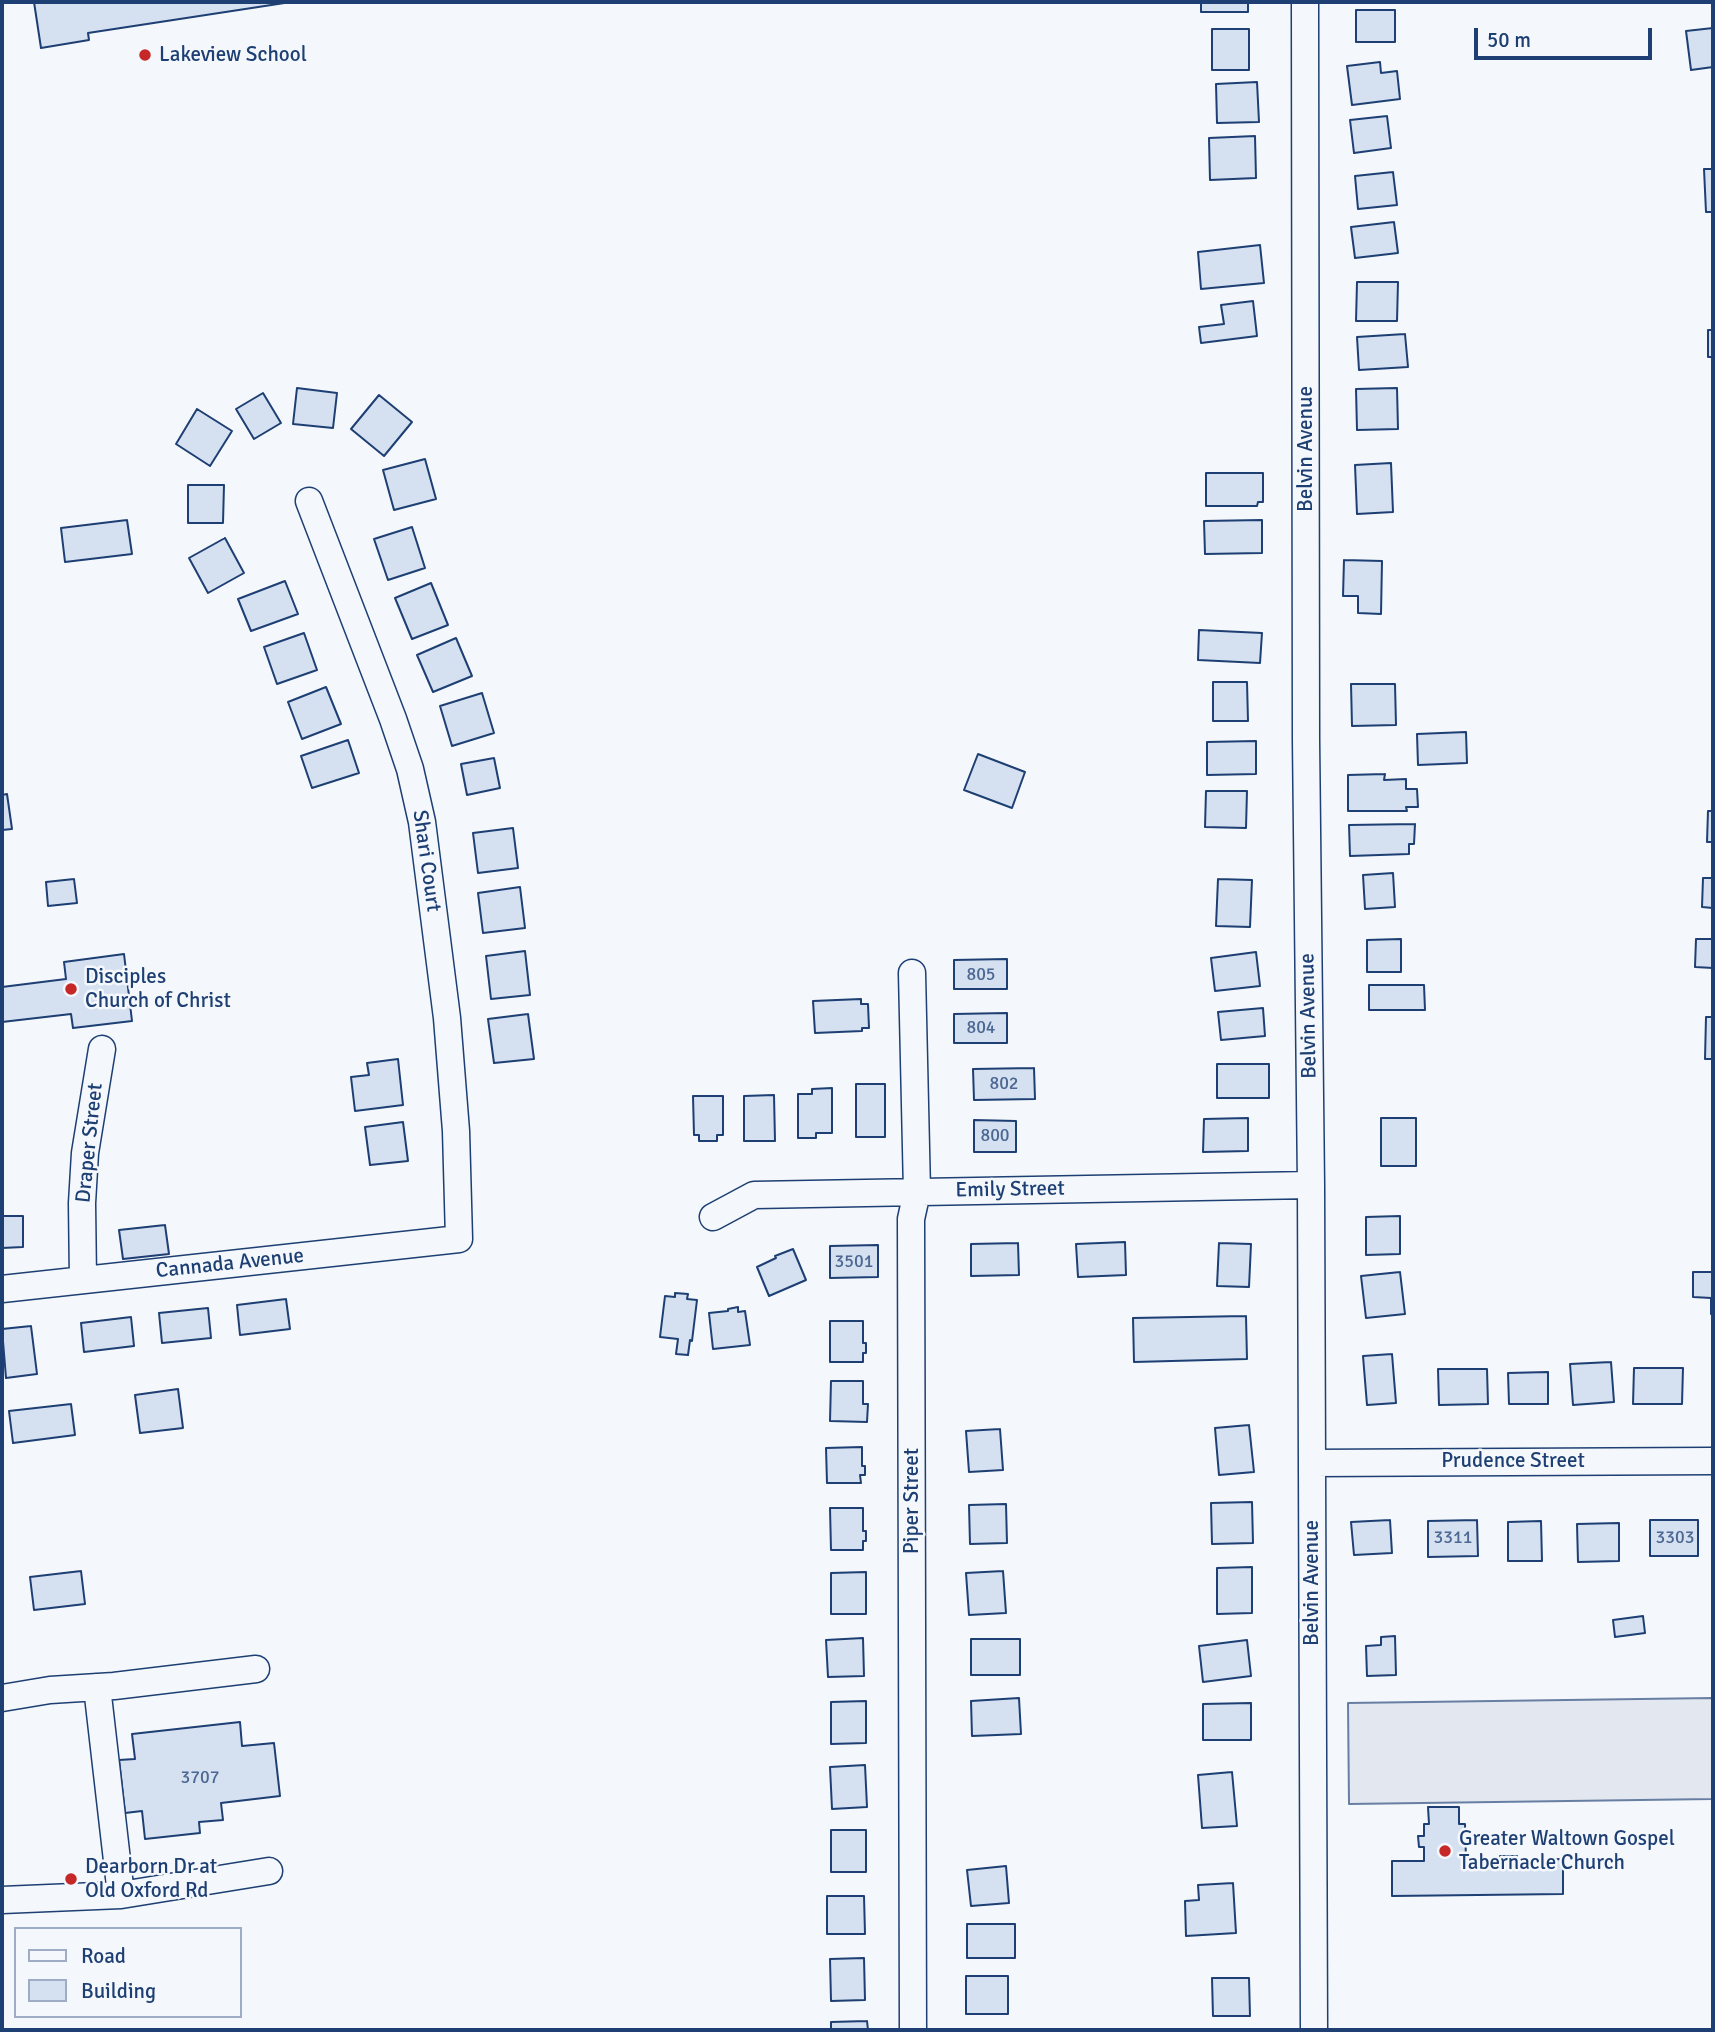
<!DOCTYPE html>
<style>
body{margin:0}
#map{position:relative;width:1715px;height:2032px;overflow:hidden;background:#f4f7fb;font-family:Signika,sans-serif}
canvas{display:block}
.frame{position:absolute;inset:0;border:4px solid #1d3f73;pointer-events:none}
.legend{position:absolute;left:14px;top:1927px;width:228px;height:91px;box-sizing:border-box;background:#f4f7fb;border:2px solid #9eadc5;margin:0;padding:9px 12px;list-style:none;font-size:21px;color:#1d3f73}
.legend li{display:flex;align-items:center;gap:14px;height:35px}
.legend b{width:35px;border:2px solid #9eadc5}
.scale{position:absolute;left:1474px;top:28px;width:178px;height:32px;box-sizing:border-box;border:4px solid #1d3f73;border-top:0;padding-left:9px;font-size:21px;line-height:24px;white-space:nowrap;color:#1d3f73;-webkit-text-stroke:5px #f4f7fb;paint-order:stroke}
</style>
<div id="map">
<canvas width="1715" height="2032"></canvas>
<div class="frame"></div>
<ul class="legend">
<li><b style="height:9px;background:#f4f7fb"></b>Road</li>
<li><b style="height:19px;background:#d5e0f0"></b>Building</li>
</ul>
<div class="scale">50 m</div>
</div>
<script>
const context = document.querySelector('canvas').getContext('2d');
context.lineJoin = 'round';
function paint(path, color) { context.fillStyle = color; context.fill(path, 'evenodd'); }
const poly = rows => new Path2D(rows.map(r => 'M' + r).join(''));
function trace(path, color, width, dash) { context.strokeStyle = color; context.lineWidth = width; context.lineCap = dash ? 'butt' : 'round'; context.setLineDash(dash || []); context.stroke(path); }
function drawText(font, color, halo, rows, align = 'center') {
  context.font = font + ' Signika,sans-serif'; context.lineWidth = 5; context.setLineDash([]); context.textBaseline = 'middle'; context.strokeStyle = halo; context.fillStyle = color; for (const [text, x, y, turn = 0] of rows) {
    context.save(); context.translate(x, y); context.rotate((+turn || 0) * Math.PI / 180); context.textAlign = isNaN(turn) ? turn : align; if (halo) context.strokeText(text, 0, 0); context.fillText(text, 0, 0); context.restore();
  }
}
const parking = poly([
 [1713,1698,1713,1799,1349,1804,1348,1703,1713,1698]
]);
paint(parking, '#e3e8f0');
trace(parking, '#687fa3', 2);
const building = poly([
 [34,2,291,2,88,33,89,40,41,48,34,2],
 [1201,2,1248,2,1248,12,1201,12,1201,2],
 [1356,10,1395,10,1395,42,1356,42,1356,10],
 [1713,28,1713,67,1691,70,1686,31,1713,28],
 [1212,29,1249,29,1249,70,1212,70,1212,29],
 [1380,62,1381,73,1397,71,1400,99,1352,105,1347,66,1380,62],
 [1257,82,1259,122,1217,123,1216,84,1257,82],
 [1387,116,1391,148,1354,153,1350,120,1387,116],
 [1255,136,1256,178,1210,180,1209,138,1255,136],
 [1704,169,1713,169,1713,212,1706,212,1704,169],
 [1393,172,1397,205,1358,209,1355,176,1393,172],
 [1394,222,1398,253,1355,258,1351,227,1394,222],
 [1260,245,1264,283,1201,289,1198,252,1260,245],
 [1357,282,1398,282,1397,321,1356,321,1357,282],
 [1253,301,1257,336,1201,343,1199,327,1224,324,1221,305,1253,301],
 [1708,330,1713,330,1713,357,1708,357,1708,330],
 [1405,334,1408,367,1359,370,1357,337,1405,334],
 [297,388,337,393,333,428,293,424,297,388],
 [1397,388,1398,429,1357,430,1356,389,1397,388],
 [263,393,281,423,254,439,236,409,263,393],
 [379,395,412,422,384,456,351,429,379,395],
 [197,409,232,431,210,466,176,444,197,409],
 [425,459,436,499,394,510,383,470,425,459],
 [1391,463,1393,512,1357,514,1355,465,1391,463],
 [1206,473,1263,473,1263,502,1258,502,1257,506,1206,506,1206,473],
 [188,485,224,485,223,523,188,523,188,485],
 [127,520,132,554,65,562,61,528,127,520],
 [1262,520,1262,553,1205,554,1204,521,1262,520],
 [412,527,425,568,388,580,374,539,412,527],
 [225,538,244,573,208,593,189,558,225,538],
 [1344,560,1382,561,1381,614,1358,613,1358,596,1343,596,1344,560],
 [285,581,298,614,251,631,238,599,285,581],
 [431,583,448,625,412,639,395,598,431,583],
 [1199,630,1262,633,1260,663,1198,660,1199,630],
 [304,633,317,670,277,684,264,647,304,633],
 [456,638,472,676,433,692,417,655,456,638],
 [1213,682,1247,682,1248,721,1213,721,1213,682],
 [1351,684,1395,684,1396,725,1352,726,1351,684],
 [326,687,341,724,302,739,288,702,326,687],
 [482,693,494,733,452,746,440,706,482,693],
 [1466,732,1467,763,1418,765,1417,734,1466,732],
 [348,740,359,773,312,788,301,756,348,740],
 [1256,741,1256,774,1207,775,1207,742,1256,741],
 [978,754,1025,772,1012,808,964,790,978,754],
 [494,758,500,788,467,795,461,764,494,758],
 [1385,774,1384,780,1406,779,1406,789,1417,789,1418,807,1406,807,1407,811,1348,811,1348,775,1385,774],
 [1206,791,1247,791,1246,828,1205,827,1206,791],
 [7,794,12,829,2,830,2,795,7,794],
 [1708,811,1713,811,1713,842,1707,842,1708,811],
 [1415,824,1414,844,1409,844,1409,854,1350,856,1349,825,1415,824],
 [513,828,518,868,478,873,473,833,513,828],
 [1393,873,1395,907,1365,909,1363,875,1393,873],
 [1703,878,1713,878,1713,908,1702,907,1703,878],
 [74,879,77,903,48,906,46,882,74,879],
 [1218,879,1252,880,1250,927,1216,926,1218,879],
 [520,887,525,928,483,933,478,893,520,887],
 [1401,939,1401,972,1367,972,1367,940,1401,939],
 [1696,939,1713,939,1713,968,1695,967,1696,939],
 [525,951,530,995,491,999,486,956,525,951],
 [1256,952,1260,986,1215,991,1211,958,1256,952],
 [124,954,132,1021,73,1028,71,1014,2,1022,2,987,66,979,64,962,124,954],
 [1007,959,1007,989,954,989,954,960,1007,959],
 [1369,985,1424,985,1425,1010,1369,1010,1369,985],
 [861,999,861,1004,868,1004,869,1028,862,1028,862,1031,815,1033,813,1001,861,999],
 [1263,1008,1265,1036,1221,1040,1218,1012,1263,1008],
 [1007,1013,1007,1043,954,1043,954,1014,1007,1013],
 [528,1014,534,1059,494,1063,488,1019,528,1014],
 [1706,1017,1713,1017,1713,1059,1705,1059,1706,1017],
 [398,1059,403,1105,355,1111,351,1077,369,1075,367,1063,398,1059],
 [1217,1064,1269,1064,1269,1098,1217,1098,1217,1064],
 [1034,1068,1035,1099,974,1100,973,1069,1034,1068],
 [856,1084,885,1084,885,1137,856,1137,856,1084],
 [832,1088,832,1133,816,1133,816,1138,798,1138,798,1094,812,1094,812,1089,832,1088],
 [774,1095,775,1141,744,1141,744,1096,774,1095],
 [693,1096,723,1096,723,1135,717,1135,717,1141,699,1141,699,1135,694,1135,693,1096],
 [1248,1118,1248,1151,1203,1152,1204,1119,1248,1118],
 [1381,1118,1416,1118,1416,1166,1381,1166,1381,1118],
 [974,1120,1016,1121,1016,1152,974,1152,974,1120],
 [403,1122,408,1161,370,1165,365,1127,403,1122],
 [2,1216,23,1216,23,1247,2,1248,2,1216],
 [1400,1216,1400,1254,1366,1255,1366,1217,1400,1216],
 [165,1225,169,1254,123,1259,119,1230,165,1225],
 [1125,1242,1126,1275,1078,1277,1076,1244,1125,1242],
 [1018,1243,1019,1275,971,1276,971,1244,1018,1243],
 [1219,1243,1251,1244,1249,1287,1217,1286,1219,1243],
 [878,1245,878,1277,830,1278,830,1246,878,1245],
 [793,1249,806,1280,769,1296,757,1267,776,1258,775,1256,793,1249],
 [1400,1272,1405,1314,1366,1318,1361,1276,1400,1272],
 [1693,1272,1713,1272,1713,1314,1711,1314,1711,1298,1693,1297,1693,1272],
 [675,1293,688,1294,687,1299,697,1300,692,1341,690,1340,688,1355,676,1354,678,1339,660,1337,665,1296,675,1297,675,1293],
 [286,1299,290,1329,240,1335,237,1305,286,1299],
 [738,1307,738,1312,745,1311,750,1345,713,1349,709,1313,728,1311,728,1309,738,1307],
 [208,1308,211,1338,162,1343,159,1313,208,1308],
 [1246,1316,1247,1359,1134,1362,1133,1318,1246,1316],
 [131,1317,134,1346,84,1352,81,1323,131,1317],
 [830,1321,863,1321,863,1343,866,1343,866,1353,863,1353,863,1362,830,1362,830,1321],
 [31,1326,37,1374,6,1378,2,1329,31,1326],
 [1392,1354,1396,1403,1367,1405,1363,1356,1392,1354],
 [1611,1362,1614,1402,1573,1405,1570,1364,1611,1362],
 [1634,1368,1683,1368,1682,1404,1633,1404,1634,1368],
 [1438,1369,1487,1369,1488,1404,1439,1405,1438,1369],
 [1548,1372,1548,1404,1509,1404,1508,1373,1548,1372],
 [831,1381,863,1381,863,1404,868,1404,867,1422,830,1421,831,1381],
 [178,1389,183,1428,140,1433,135,1395,178,1389],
 [71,1404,75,1435,13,1443,9,1411,71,1404],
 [1249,1425,1254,1472,1219,1475,1215,1428,1249,1425],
 [1000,1429,1003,1470,969,1472,966,1431,1000,1429],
 [862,1447,862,1466,865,1466,865,1475,860,1475,861,1483,827,1483,826,1448,862,1447],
 [1252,1502,1253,1543,1212,1544,1211,1503,1252,1502],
 [1006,1504,1007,1543,970,1544,969,1505,1006,1504],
 [830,1508,863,1508,863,1531,866,1531,866,1541,863,1541,863,1550,831,1550,830,1508],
 [1390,1520,1392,1553,1354,1555,1351,1522,1390,1520],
 [1477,1520,1478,1556,1428,1557,1428,1521,1477,1520],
 [1650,1520,1698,1520,1698,1556,1650,1556,1650,1520],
 [1541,1521,1542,1561,1508,1561,1508,1522,1541,1521],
 [1619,1523,1619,1561,1578,1562,1577,1524,1619,1523],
 [1252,1567,1252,1613,1217,1614,1217,1568,1252,1567],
 [81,1571,85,1604,34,1610,30,1577,81,1571],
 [1003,1571,1006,1613,969,1615,966,1573,1003,1571],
 [866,1572,866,1614,831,1614,831,1573,866,1572],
 [1643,1616,1645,1633,1615,1637,1613,1620,1643,1616],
 [1395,1636,1396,1675,1367,1676,1366,1646,1381,1645,1381,1637,1395,1636],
 [863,1638,864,1676,828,1677,826,1640,863,1638],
 [971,1639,1020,1639,1020,1675,971,1675,971,1639],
 [1247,1640,1251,1676,1203,1682,1199,1646,1247,1640],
 [1019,1698,1021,1734,972,1736,971,1701,1019,1698],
 [866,1701,866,1743,831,1744,831,1702,866,1701],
 [1251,1703,1251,1740,1203,1740,1203,1704,1251,1703],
 [240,1722,242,1746,274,1743,280,1796,221,1803,223,1820,199,1822,200,1833,145,1839,142,1811,125,1813,119,1760,135,1759,132,1734,240,1722],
 [865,1765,867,1807,832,1809,830,1767,865,1765],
 [1232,1772,1237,1826,1202,1828,1198,1775,1232,1772],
 [1428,1807,1459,1807,1459,1824,1465,1824,1466,1860,1500,1860,1500,1856,1517,1856,1517,1860,1563,1859,1563,1894,1392,1896,1392,1861,1424,1861,1424,1847,1419,1847,1418,1836,1424,1836,1424,1824,1429,1824,1428,1807],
 [831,1830,866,1830,866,1872,831,1872,831,1830],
 [1006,1866,1009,1903,971,1906,967,1870,1006,1866],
 [1233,1883,1236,1933,1186,1936,1185,1901,1199,1900,1198,1885,1233,1883],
 [827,1896,864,1896,865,1934,827,1934,827,1896],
 [967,1924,1015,1924,1015,1958,967,1958,967,1924],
 [864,1958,865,2000,831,2001,830,1959,864,1958],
 [966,1976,1008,1976,1008,2014,966,2014,966,1976],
 [1212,1978,1249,1978,1250,2016,1213,2016,1212,1978],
 [867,2021,868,2030,831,2030,831,2022,867,2021]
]);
paint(building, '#d5e0f0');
trace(building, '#1d3f73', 2);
const minor = poly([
 [1305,2,1306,740,1311,1185,1314,2030],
 [912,973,917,1192,911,1219,913,2030],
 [713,1217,754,1195,1311,1185],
 [83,1280,82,1203,85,1153,102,1049],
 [2,1289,459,1239,456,1131,447,1018,422,822,410,769,393,719,309,501],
 [1312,1463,1713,1461],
 [2,1698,50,1690,114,1686,256,1669],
 [121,1895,269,1871],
 [2,1900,121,1895,97,1687]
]);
trace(minor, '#1d3f73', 29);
trace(minor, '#f4f7fb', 26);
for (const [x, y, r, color] of [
 [145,55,7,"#c62828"],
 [71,989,7,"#c62828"],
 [1445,1851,7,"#c62828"],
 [71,1879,7,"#c62828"]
]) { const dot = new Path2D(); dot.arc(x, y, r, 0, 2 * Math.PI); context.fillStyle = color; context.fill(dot); trace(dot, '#f4f7fb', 2.5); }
drawText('18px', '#4b6792', null, [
 ["805",981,975],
 ["804",981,1028],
 ["802",1004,1084],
 ["800",995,1136],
 ["3501",854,1262],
 ["3311",1453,1538],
 ["3303",1675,1538],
 ["3707",200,1778]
]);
drawText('21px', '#1d3f73', '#f4f7fb', [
 ["Lakeview School",159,55],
 ["Disciples",85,977],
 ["Church of Christ",85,1001],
 ["Greater Waltown Gospel",1459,1839],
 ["Tabernacle Church",1459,1863],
 ["Dearborn Dr at",85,1867],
 ["Old Oxford Rd",85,1891]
], 'left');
drawText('21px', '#1d3f73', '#f4f7fb', [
 ["Belvin Avenue",1306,449,-90],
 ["Shari Court",426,861,82],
 ["Belvin Avenue",1309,1016,-91],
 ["Draper Street",90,1143,-84],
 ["Emily Street",1010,1190,-1],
 ["Cannada Avenue",230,1264,-6],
 ["Prudence Street",1513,1461],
 ["Piper Street",912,1501,-90],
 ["Belvin Avenue",1312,1583,-90]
]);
</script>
